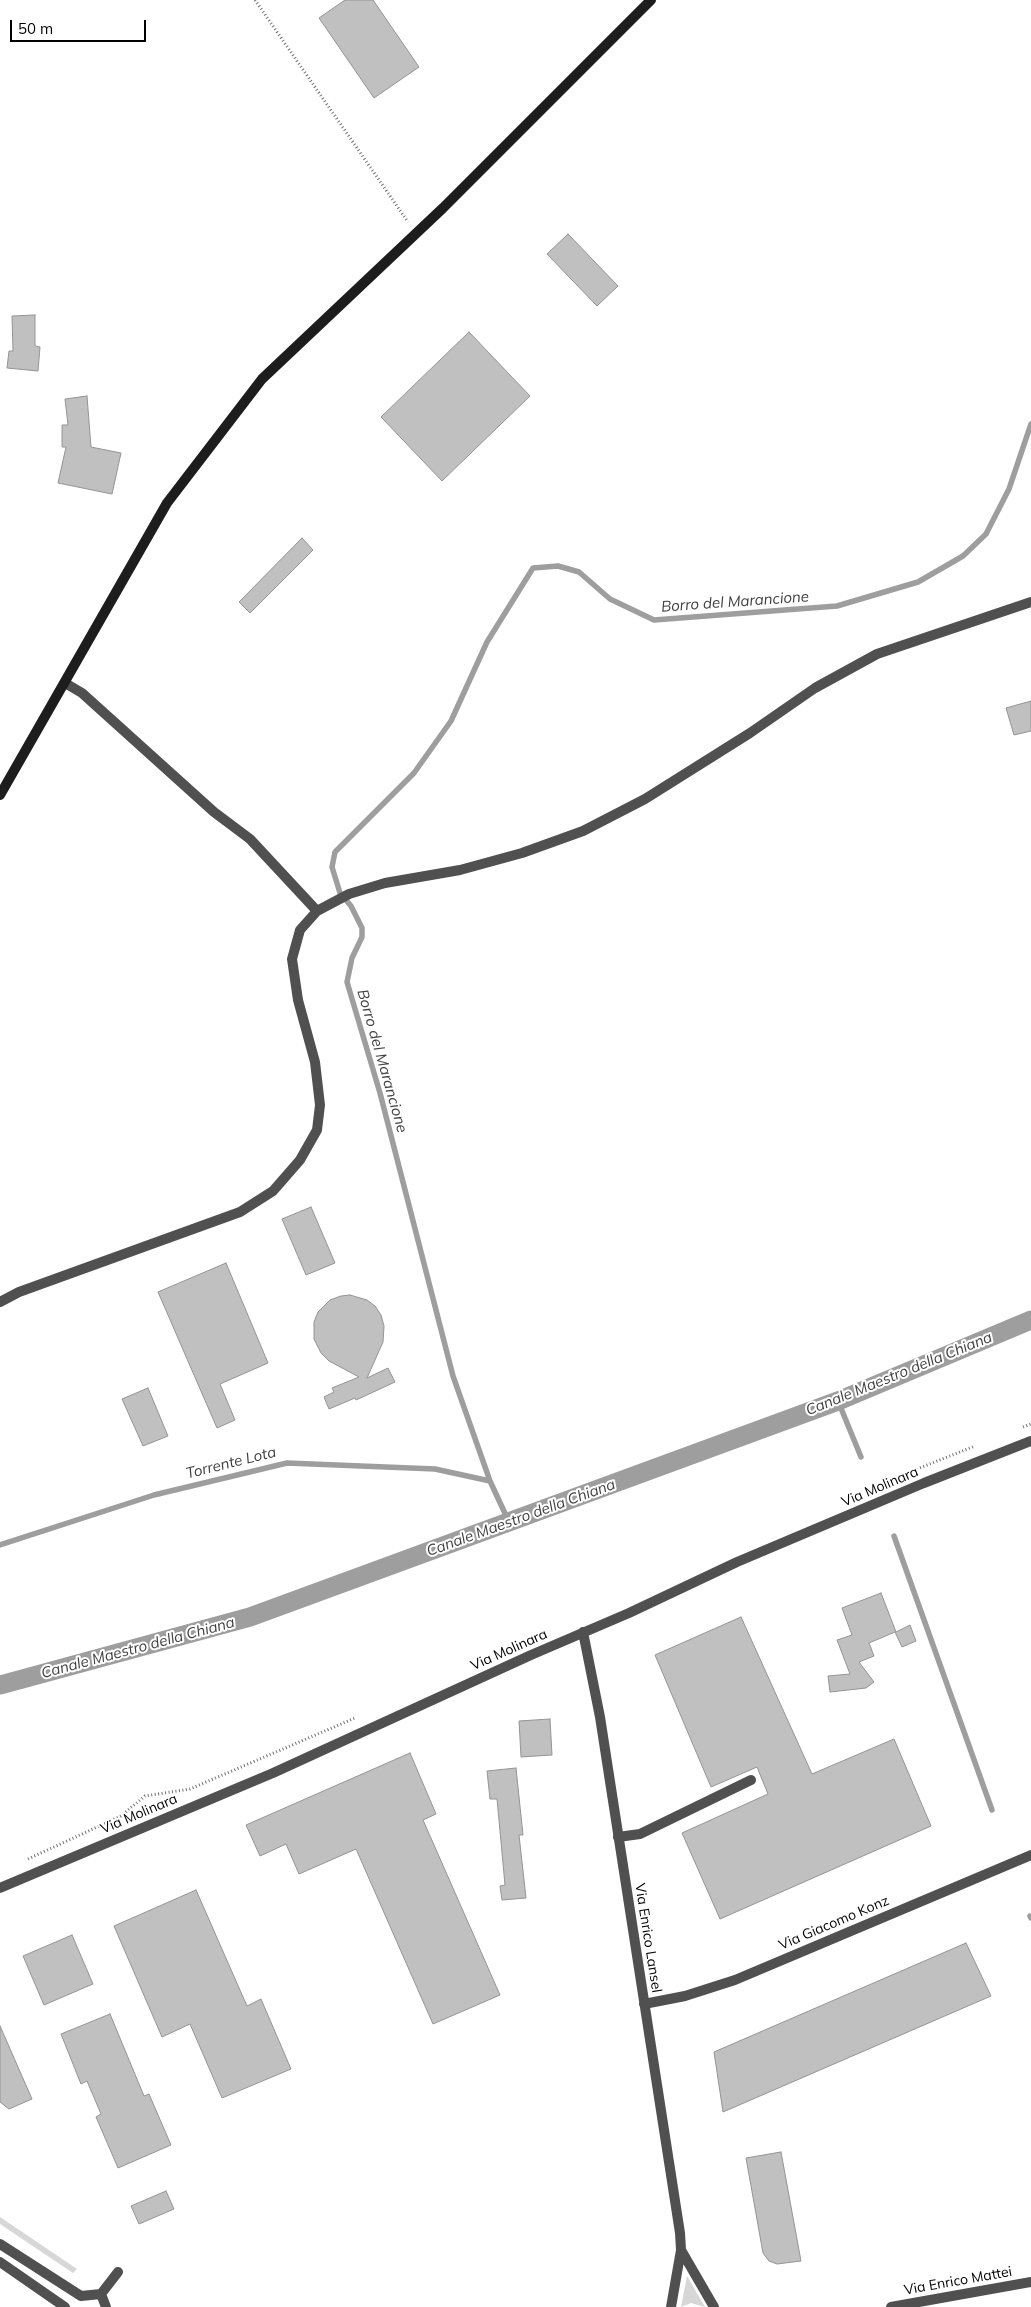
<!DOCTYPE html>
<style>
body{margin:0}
#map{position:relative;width:1031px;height:2307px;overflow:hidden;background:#fff;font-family:Mulish,sans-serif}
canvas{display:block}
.scale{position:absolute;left:10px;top:20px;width:136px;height:22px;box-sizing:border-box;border:2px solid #000;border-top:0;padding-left:6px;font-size:15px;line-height:18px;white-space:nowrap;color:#000;-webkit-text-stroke:4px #fff;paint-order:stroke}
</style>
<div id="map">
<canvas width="1031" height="2307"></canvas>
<div class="scale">50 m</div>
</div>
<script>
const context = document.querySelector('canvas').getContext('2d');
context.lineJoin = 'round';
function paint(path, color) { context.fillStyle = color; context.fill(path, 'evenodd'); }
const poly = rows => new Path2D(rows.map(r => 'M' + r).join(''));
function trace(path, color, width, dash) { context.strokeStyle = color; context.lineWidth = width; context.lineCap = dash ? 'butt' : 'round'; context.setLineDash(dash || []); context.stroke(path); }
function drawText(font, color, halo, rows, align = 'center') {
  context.font = font + ' Mulish,sans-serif'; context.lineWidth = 4; context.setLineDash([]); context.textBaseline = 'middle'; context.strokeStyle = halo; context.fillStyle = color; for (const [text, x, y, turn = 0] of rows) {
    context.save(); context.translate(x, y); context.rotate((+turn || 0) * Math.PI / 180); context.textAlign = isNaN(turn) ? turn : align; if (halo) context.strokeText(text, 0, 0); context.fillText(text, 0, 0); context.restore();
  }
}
paint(poly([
 [0,2217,77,2269,73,2273,0,2224],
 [687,2276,705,2307,691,2303,681,2307]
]), '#d7d7d7');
trace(poly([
 [838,1401,861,1457],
 [490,1481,453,1376,380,1093,347,982,352,958,362,937,362,928,351,906,340,893,332,867,335,852,414,773,451,721,487,642,533,568,558,566,579,572,610,599,654,620,837,606,918,582,963,556,986,534,1009,489,1031,424],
 [894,1536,992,1810],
 [0,1545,154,1495,287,1463,435,1469,490,1481,509,1522],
 [1030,1916,1031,1918]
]), '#9e9e9e', 5.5);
trace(poly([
 [0,1685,250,1617,838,1401,1031,1320]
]), '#9e9e9e', 19);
const building = poly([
 [345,0,373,0,419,67,374,98,319,18,345,0],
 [568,234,618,286,597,306,547,254,568,234],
 [35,315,35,346,40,347,38,371,7,368,9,351,13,351,12,316,35,315],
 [469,332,530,396,442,481,381,417,469,332],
 [87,396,91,447,121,453,112,494,58,483,66,447,62,447,62,425,68,425,65,399,87,396],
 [302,538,313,550,250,613,239,602,302,538],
 [1031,701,1031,731,1014,735,1006,708,1031,701],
 [311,1207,335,1263,306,1275,282,1219,311,1207],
 [226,1263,268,1363,220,1384,235,1420,217,1428,158,1292,226,1263],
 [350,1295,367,1300,375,1306,381,1315,384,1326,383,1342,367,1378,388,1368,395,1382,356,1400,355,1398,329,1409,324,1397,334,1392,332,1388,359,1377,329,1361,321,1353,314,1339,314,1322,318,1312,330,1300,341,1296,350,1295],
 [148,1388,168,1436,143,1446,122,1399,148,1388],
 [881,1593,896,1632,910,1625,916,1641,902,1647,895,1632,869,1643,874,1656,859,1662,874,1682,866,1688,830,1692,828,1676,850,1674,837,1640,852,1635,842,1608,881,1593],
 [741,1617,812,1774,894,1739,931,1826,720,1919,682,1833,768,1794,757,1767,711,1787,655,1655,741,1617],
 [550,1719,552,1755,521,1757,519,1721,550,1719],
 [410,1753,436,1814,423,1820,500,1995,433,2024,356,1849,299,1874,286,1844,260,1856,246,1825,410,1753],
 [516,1768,523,1835,519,1835,526,1898,502,1900,500,1886,505,1885,497,1799,490,1799,487,1771,516,1768],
 [196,1890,247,2006,261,1999,291,2069,222,2098,190,2024,162,2037,114,1926,196,1890],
 [72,1935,93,1984,44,2005,23,1956,72,1935],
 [966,1943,991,1996,723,2112,714,2052,966,1943],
 [110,2014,144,2096,149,2094,171,2145,118,2168,96,2117,101,2114,87,2081,81,2084,61,2034,110,2014],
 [0,2026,32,2099,9,2109,0,2102,0,2026],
 [781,2152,801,2261,777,2264,769,2261,763,2253,746,2158,781,2152],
 [166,2191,174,2209,139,2224,131,2206,166,2191]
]);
paint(building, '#c0c0c0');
trace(building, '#949494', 1);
trace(poly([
 [255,0,408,222],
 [1023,1427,1031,1424],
 [907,1473,975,1446],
 [28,1859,121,1816,145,1796,190,1789,355,1718]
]), '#727272', 3, [1, 2.5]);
trace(poly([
 [618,1837,640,1834,751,1780]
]), '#505050', 10);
trace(poly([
 [65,683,82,693,214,812,250,839,317,911],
 [0,1302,19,1292,240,1212,273,1191,300,1160,317,1130,320,1105,315,1062,298,1000,292,959,300,930,317,911,349,894,385,883,460,870,522,853,583,831,645,799,750,733,815,688,877,654,1031,602],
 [583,1632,600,1717,680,2233,681,2250,671,2307],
 [0,1888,273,1773,531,1655,629,1613,737,1562,924,1483,1031,1441],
 [644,2004,685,1996,735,1980,1031,1855],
 [0,2244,81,2296,101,2294],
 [681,2250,714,2307],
 [0,2262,65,2307],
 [106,2307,101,2294,118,2272],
 [891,2307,1031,2282]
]), '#505050', 10);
trace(poly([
 [0,795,167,503,262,379,443,208,651,0]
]), '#1d1d1d', 10);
drawText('14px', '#000', '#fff', [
 ["Via Molinara",880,1487,-23],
 ["Via Molinara",509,1650,-24],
 ["Via Molinara",139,1814,-23],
 ["Via Giacomo Konz",834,1923,-23],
 ["Via Enrico Lansel",648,1938,81],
 ["Via Enrico Mattei",958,2281,-10]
]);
drawText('italic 15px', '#3f3f3f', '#fff', [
 ["Borro del Marancione",735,602,-4],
 ["Borro del Marancione",382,1061,74],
 ["Canale Maestro della Chiana",899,1374,-22],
 ["Torrente Lota",231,1463,-14],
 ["Canale Maestro della Chiana",521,1518,-20],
 ["Canale Maestro della Chiana",138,1648,-15]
]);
</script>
